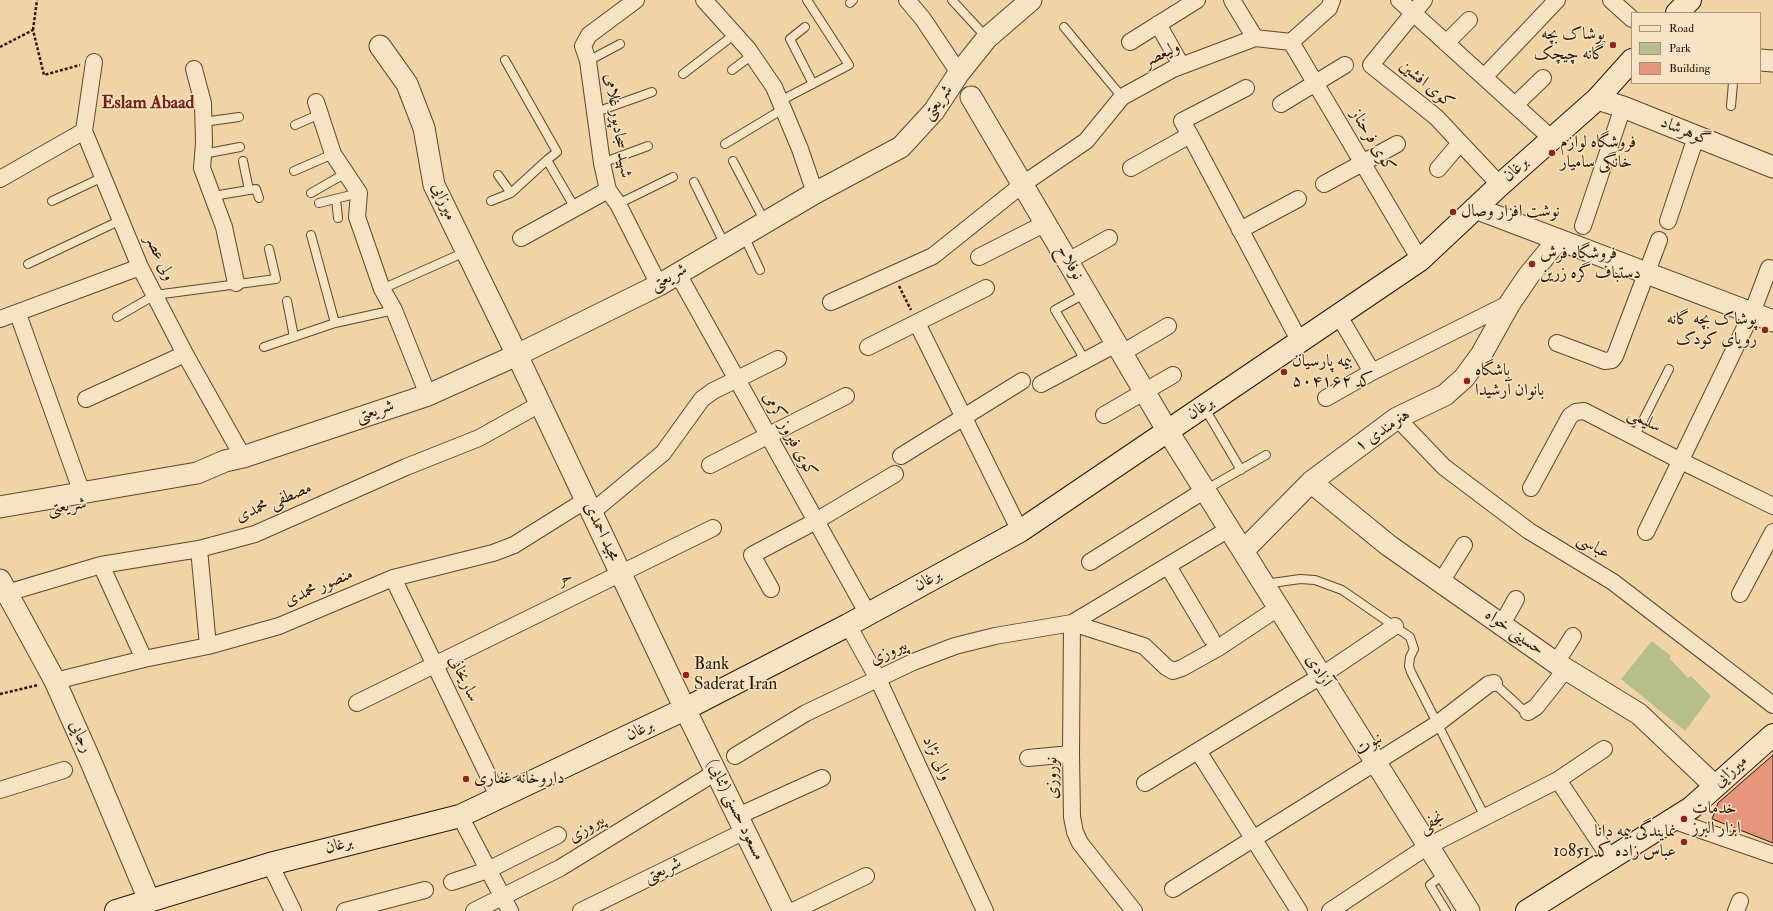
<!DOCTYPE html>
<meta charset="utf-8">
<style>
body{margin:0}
#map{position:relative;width:1773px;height:911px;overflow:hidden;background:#f1d4a5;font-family:"IM FELL Double Pica",serif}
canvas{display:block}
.legend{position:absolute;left:1631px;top:12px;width:130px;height:72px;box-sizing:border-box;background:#f6e3c4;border:1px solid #a59277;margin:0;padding:5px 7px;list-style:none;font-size:12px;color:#2c1803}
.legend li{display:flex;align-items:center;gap:8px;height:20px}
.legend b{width:20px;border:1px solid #a59277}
</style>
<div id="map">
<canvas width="1773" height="911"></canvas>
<ul class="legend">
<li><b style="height:5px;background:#f6e3c4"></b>Road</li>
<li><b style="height:11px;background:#b6be8a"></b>Park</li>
<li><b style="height:11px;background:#e7967e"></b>Building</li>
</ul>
</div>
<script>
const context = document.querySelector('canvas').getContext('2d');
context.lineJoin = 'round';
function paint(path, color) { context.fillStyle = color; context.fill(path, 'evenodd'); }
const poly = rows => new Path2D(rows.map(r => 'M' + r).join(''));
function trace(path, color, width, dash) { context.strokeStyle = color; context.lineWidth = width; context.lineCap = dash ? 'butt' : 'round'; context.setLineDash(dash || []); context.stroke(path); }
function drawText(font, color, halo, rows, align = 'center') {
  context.font = font + ' "IM FELL Double Pica",Amiri,serif'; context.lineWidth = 3; context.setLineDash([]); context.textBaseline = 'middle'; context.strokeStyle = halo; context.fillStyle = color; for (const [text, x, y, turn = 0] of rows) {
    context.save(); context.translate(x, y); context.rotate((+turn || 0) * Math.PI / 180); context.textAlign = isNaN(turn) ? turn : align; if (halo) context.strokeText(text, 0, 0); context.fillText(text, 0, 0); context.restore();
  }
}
paint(poly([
 [1652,641,1671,656,1670,659,1688,678,1691,676,1711,696,1685,731,1621,679]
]), '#b6be8a');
const building = poly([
 [1773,755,1773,843,1712,819,1718,803,1773,755]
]);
paint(building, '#e7967e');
trace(building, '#2c1803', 1);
const service = poly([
 [952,0,987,38],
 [850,3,853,0],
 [805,27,790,39,813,84],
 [1064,27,1122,97],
 [505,60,557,152,547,160,575,208],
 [588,61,620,44],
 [732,70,752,55],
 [683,74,735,34],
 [780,101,849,65,807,0],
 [1731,106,1733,83],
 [596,112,652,92],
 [203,122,239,117],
 [295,125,320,114],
 [725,144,783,109],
 [203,154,240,147],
 [243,161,249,190,256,189,259,198],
 [733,161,765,222],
 [602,163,648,146],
 [294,171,333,154],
 [498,175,511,193],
 [694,182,725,245],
 [311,193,346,173],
 [213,196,249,190],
 [336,199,338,218],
 [52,201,103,177],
 [491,201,511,193,547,160],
 [319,203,359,193],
 [618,204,673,177],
 [311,235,335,323],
 [744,236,760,270],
 [28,264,121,220],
 [382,289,465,252],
 [287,301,294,337],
 [117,317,155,295,276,279,269,249],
 [264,347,335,323,394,310],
 [1085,360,1055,310,1086,293],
 [1204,407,1241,470],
 [1634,438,1669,369],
 [1205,490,1266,455],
 [1265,584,1300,579,1315,580,1342,590,1410,637,1414,649,1410,657,1409,666,1411,672,1485,817],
 [1494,683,1522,709,1528,712],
 [1445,873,1430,885,1446,911]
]);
const minor = poly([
 [636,0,589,35,583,46,588,61,602,163,608,190,618,204,659,285],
 [704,0,748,49,774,87,800,149,815,193],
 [907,0,923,19,959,73],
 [1232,0,1255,38],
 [1399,0,1551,138],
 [1424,0,1371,65,1436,117,1500,185],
 [1611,0,1632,19],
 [1158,24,1181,65],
 [1130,42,1197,0],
 [1291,42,1420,260],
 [1446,43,1469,20],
 [94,62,84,131,140,267,185,354,243,457],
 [194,69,203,103,204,143,202,168,224,227,236,283],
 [1484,77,1557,0],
 [316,102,333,154,359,193,357,217,382,289,394,310,428,395],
 [1281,104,1345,65],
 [1515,105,1543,78],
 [1190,135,1300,342],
 [1131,168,1190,135,1182,121,1246,88],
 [1438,169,1460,143],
 [0,179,84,131],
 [1324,184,1397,144],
 [1668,221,1696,137],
 [1583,226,1623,107],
 [1240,230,1298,199],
 [521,238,608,190],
 [979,257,1046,223],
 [1068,261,1109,238],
 [678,274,868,614],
 [831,302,933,256,1023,184,1086,141,1122,97,1173,69,1255,38,1291,42,1329,8,1332,0],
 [18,314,82,493],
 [1339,316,1372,372],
 [0,319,140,267],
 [917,323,1020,531],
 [1557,343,1605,361,1612,360,1615,356,1659,240],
 [868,347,986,288],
 [1122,353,1168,326],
 [1041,384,1116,344],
 [1326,398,1372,372,1510,303],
 [86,399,185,354],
 [1104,415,1173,375],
 [1397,418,1444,467,1529,531,1613,582,1773,705],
 [901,456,1022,381],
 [710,465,846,396],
 [1531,488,1570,416,1576,412,1584,411,1681,461,1773,506],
 [592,512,663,453,702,399,713,391,778,359],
 [1646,532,1752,313,1769,268],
 [199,549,208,646],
 [1090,562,1205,490],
 [101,565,144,659],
 [1168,566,1211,638],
 [393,578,499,798],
 [1441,582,1464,545],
 [771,589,752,555,816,521,895,474],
 [1740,594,1773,532],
 [0,595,101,565,199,549,255,534,406,467,479,438,540,404],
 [1072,623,1071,754,1072,817,1075,832,1080,843,1134,911],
 [1072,623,1144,646,1166,667,1173,671,1182,668,1218,648,1278,608],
 [1502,624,1516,599],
 [848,625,878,679,985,911],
 [1556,663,1573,636],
 [55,681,144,659,208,646,279,626,393,578,493,553,514,545,586,500],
 [357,703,713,528],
 [1528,712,1536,707,1566,669],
 [1198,751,1299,911],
 [735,756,806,713,913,662,955,646,995,636,1072,623,1229,529],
 [1028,758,1071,754],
 [1558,780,1610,858],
 [1145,783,1321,676,1395,626],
 [0,790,64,770],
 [460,816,510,911],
 [738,816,822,778],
 [1672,820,1773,855],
 [270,864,293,911],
 [452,882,488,870,558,835],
 [1173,889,1437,724,1489,684,1494,683],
 [345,911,425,890],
 [474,911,560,868,716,772],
 [581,911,745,831],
 [793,911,866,876],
 [1330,911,1428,846,1558,780,1604,749],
 [1736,911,1740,901]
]);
const tertiary = poly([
 [380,46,407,84,424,128,434,185,517,355,685,709,784,911],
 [1760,60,1773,61],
 [971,97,1167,430,1469,911],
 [1597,99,1623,107,1773,167],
 [1475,208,1773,321],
 [1311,482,1388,545,1556,663,1639,714,1715,786],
 [0,507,197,473,225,461,243,457,428,395,517,355,659,285,815,193,901,147,934,111,959,73,987,38,1031,0],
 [1243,551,1311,482,1397,418,1445,395,1464,378,1481,355,1510,303,1529,275,1558,240],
 [0,580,55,681,91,762,149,900]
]);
const secondary = poly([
 [1677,13,1690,0],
 [116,911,270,864,460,816,685,709,848,625,1020,531,1420,260,1500,185,1597,99,1632,60],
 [1527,911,1691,808,1773,735]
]);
trace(service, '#5d472c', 10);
trace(minor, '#5d472c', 18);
trace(tertiary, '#5d472c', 23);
trace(secondary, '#2c1803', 24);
trace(poly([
 [33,30,37,0],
 [0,47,33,30,44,75,80,65],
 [899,286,911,310],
 [0,694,38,685]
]), '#2c1803', 2.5, [3, 2]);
trace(service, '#f6e3c4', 8);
trace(minor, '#f6e3c4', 16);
trace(tertiary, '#f6e3c4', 21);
trace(secondary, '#f6e3c4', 22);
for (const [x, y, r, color] of [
 [1613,45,4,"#8f2418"],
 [1552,153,4,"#8f2418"],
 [1453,212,4,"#8f2418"],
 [1532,264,4,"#8f2418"],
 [1765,330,4,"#8f2418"],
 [1284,372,4,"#8f2418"],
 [1467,381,4,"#8f2418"],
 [686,675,4,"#8f2418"],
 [466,779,4,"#8f2418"],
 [1684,819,4,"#8f2418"],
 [1684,842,4,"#8f2418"]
]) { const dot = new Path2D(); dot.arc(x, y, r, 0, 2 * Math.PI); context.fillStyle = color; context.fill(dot); trace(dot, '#f6e3c4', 1.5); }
drawText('17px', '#2c1803', '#f6e3c4', [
 ["پوشاک بچه",1605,35,"right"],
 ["گانه چیچک",1605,55,"right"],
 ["فروشگاه لوازم",1560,143],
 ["خانگی سامیار",1560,163],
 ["نوشت افزار وصال",1461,212],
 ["فروشگاه فرش",1540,254],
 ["دستباف گره زرین",1540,274],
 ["پوشاک بچه گانه",1757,320,"right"],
 ["رویای کودک",1757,340,"right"],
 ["بیمه پارسیان",1292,362],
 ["کد ۵۰۴۱۶۲",1292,382],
 ["باشگاه",1475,371],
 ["بانوان آرشیدا",1475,391],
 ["Bank",694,665],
 ["Saderat Iran",694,685],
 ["داروخانه غفاری",474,779],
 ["خدمات",1692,809],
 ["ابزار البرز",1692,829],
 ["نمایندگی بیمه دانا",1676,832,"right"],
 ["عباس زاده کد 10851",1676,852,"right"]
], 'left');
drawText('17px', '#2c1803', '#f6e3c4', [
 ["ولیعصر",1162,55,-26],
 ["کوی افشین",1426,85,40],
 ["شریعتی",938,103,-53],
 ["شهید سجادپور غلامی",617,126,81],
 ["گوهرشاد",1685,132,22],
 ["کوی فرحناز",1372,141,59],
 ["برغان",1516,170,-42],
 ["میرزایی",443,202,67],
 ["ولی عصر",159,258,65],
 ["نوفلاح",1069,263,60],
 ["شریعتی",669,278,-29],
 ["برغان",1201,409,-33],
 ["شریعتی",375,412,-19],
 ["سلیمی",1644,421,27],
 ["هنرمندی ۱",1383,431,-34],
 ["کوی فیروز کرمی",789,435,61],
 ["مصطفی محمدی",274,503,-22],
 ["شریعتی",67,507,-9],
 ["مجید احمدی",601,532,65],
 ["عباسی",1593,547,31],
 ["حر",565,579,-26],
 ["برغان",928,581,-29],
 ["منصور محمدی",319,588,-23],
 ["حسینی خواه",1514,633,35],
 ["پیروزی",889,653,-25],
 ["آزادی",1318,671,58],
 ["ساریخانی",463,679,64],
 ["برغان",640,731,-25],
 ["رجایی",80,737,66],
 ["نبوت",1369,745,-32],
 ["والی نژاد",936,759,65],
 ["میرزایی",1731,772,-41],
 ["نوروزی",1053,778,-91],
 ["مسعود حسنی (ثنایی)",735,810,64],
 ["نجفی",1432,823,-28],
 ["پیروزی",587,829,-32],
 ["برغان",339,846,-14],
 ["شریعتی",663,871,-26]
]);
drawText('bold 18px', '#7a1f14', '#f6e3c4', [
 ["Eslam Abaad",148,104]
]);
</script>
